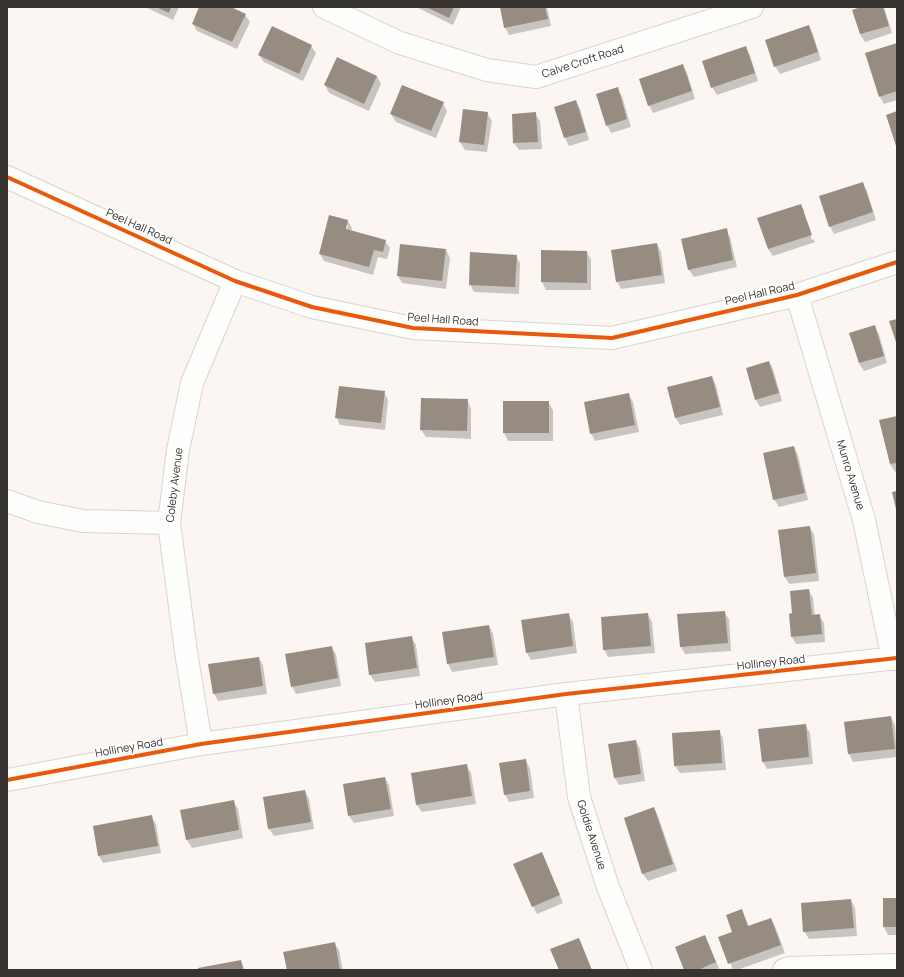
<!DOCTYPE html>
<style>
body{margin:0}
#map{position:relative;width:904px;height:977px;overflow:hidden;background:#fbf6f1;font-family:Manrope,sans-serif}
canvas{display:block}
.frame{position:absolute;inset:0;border:8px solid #37332f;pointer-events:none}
</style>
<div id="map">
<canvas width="904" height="977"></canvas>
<div class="frame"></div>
</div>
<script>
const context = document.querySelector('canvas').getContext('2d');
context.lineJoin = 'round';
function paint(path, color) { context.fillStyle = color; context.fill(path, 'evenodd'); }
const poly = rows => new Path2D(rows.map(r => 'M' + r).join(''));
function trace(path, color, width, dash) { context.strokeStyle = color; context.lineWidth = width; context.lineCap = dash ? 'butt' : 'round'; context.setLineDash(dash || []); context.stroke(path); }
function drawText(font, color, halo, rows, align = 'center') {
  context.font = font + ' Manrope,sans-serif'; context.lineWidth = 4; context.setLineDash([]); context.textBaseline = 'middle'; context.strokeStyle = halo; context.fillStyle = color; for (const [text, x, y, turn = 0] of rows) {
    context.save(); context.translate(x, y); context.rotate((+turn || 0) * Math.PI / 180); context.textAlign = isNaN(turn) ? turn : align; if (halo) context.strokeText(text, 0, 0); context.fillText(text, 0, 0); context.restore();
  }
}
paint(poly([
 [145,7,179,7,173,20],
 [200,7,229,7,245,15,250,22,237,49,197,31,193,24],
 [416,7,461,7,453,25],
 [501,7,547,7,551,26,509,35,505,27],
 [864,7,884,7,892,33,865,42,860,34,854,10],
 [808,27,813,34,821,60,780,74,775,66],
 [311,46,316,53,303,81,264,62,259,55],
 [897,46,897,100,884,104,880,97],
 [745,47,750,55,758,81,717,95,712,87],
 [682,65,687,73,695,99,653,113,649,105],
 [377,76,381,84,369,111,329,93,325,85],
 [617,89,622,96,631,127,611,133,607,125],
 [576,101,580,109,589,140,569,146,565,138,556,107],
 [443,103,447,111,436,138,396,122,391,114],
 [487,113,492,121,487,152,465,150,460,142],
 [535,114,540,121,542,149,519,150,514,143],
 [862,183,867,191,876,220,834,234,830,226],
 [801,205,805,212,803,212,812,240,814,239,815,242,773,256,768,249],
 [348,221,352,228,351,232,385,241,390,248,387,259,378,257,373,275,324,261,320,254],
 [346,225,348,225,346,234],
 [726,230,730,237,737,267,694,277,689,270,683,239],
 [657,244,661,252,665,283,621,289,617,281],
 [401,245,446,250,450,258,446,289,402,283,398,276],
 [542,251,587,252,591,260,591,290,546,290,542,282],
 [516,256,520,263,519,294,474,292,470,284],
 [874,327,879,334,887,363,864,371,859,363,851,334],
 [769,362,773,369,782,401,760,407,756,400],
 [712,377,716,385,723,415,680,425,676,418],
 [384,392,388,400,385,430,340,425,336,417],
 [629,395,633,402,639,432,595,441,591,433],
 [467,400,471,408,471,439,426,437,421,430],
 [504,402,548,402,553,410,553,441,508,441,504,433],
 [897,417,897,471,895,472,890,464,880,421],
 [794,447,798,455,808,500,779,507,774,499],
 [809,527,814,534,819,581,789,584,785,577],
 [809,590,813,598,815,616,819,615,824,623,825,642,796,644,792,637,793,614],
 [724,612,729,619,731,651,685,654,681,647],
 [568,614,573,622,577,653,531,660,527,653],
 [648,614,652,622,655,653,608,657,604,649],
 [489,626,493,634,498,665,452,672,448,664,443,633],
 [411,637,416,645,420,676,375,682,370,675,366,644],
 [331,647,336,654,341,686,296,694,292,686],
 [259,658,263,665,267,694,218,701,214,693],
 [891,717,895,725,897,757,853,762,849,754,845,722],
 [805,725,810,733,813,764,767,769,763,762],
 [719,731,723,738,726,770,680,773,675,766],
 [636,741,640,749,645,781,619,785,615,778,610,745],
 [525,760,530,768,534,798,509,802,505,794],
 [466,765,471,773,476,804,422,812,417,805,412,774],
 [385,778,389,785,394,816,354,823,349,816],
 [305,791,309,799,314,829,274,836,269,829],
 [233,801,238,809,243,838,192,848,187,840,181,811],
 [654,808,658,816,677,871,648,881,643,874,625,818],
 [151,817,156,824,161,853,103,863,99,856],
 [545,861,563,903,537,914,533,906],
 [884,899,897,899,897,935,888,935,884,927],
 [851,900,855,908,857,936,809,939,804,931],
 [741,911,749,927,771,919,775,926,785,953,737,970,733,970,720,937,733,933],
 [704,936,720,970,685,970],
 [334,943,339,950,343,970,288,970],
 [241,961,245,970,199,970]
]), '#0003');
paint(poly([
 [156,7,171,7,169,13],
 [199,7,231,7,246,14,232,42,192,24],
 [426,7,454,7,449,18],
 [500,7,545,7,548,19,504,28],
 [861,7,883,7,889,26,860,34,852,10],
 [809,25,818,52,774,67,765,40],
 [272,26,312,45,299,74,258,55],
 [897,43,897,91,879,97,865,53],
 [746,46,755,73,711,88,702,61],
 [337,57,377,76,364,104,324,85],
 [683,64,692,91,648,106,639,79],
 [402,85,444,102,431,131,390,114],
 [618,87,627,119,606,126,596,94],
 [576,100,586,132,564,138,554,107],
 [463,109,488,112,484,145,459,142],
 [897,111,897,149,886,115],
 [536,112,538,142,513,143,512,114],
 [863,182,873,212,829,227,819,196],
 [801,204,812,235,768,249,757,218],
 [329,215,348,220,346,229,386,240,383,252,374,250,369,267,319,254],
 [727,228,733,260,688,270,681,239],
 [657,243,662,275,616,282,611,250],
 [400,244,446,249,442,281,397,276],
 [541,250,587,251,587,283,541,282],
 [470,252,517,255,515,287,469,285],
 [897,319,897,345,889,321],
 [875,325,884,356,859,363,849,333],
 [769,361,779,393,755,400,746,368],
 [712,376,720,407,675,418,667,387],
 [339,386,385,391,381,423,335,418],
 [629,393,635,425,590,434,584,402],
 [421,398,468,399,467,431,420,430],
 [503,401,549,401,549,433,503,433],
 [897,416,897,463,890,464,879,420],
 [794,446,805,493,773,500,763,453],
 [897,491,897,509,896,509,892,492],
 [810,526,816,573,784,577,778,530],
 [809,589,812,615,820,614,822,634,791,637,789,614,792,613,790,591],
 [725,611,728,643,680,647,677,614],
 [569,613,573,646,526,653,521,620],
 [648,613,651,646,603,650,601,617],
 [489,625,494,657,447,664,442,632],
 [412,636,417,668,369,675,365,643],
 [332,646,338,678,291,687,285,654],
 [259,657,263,686,213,694,208,664],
 [891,716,895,749,848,754,844,722],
 [806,724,809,757,762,762,758,729],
 [720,730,722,763,674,766,672,733],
 [636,740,641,774,614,778,608,744],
 [526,759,530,791,504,795,499,763],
 [467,764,472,796,416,805,411,773],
 [385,777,391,809,348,816,343,784],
 [305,790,311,822,268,829,263,797],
 [234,800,239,830,186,840,180,810],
 [654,807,673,864,642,874,624,818],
 [152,815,158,846,98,856,93,826],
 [542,852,560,895,532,907,513,864],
 [883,898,897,898,897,927,883,927],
 [851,899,854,928,803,932,801,903],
 [742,909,748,926,771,918,781,945,728,964,718,937,732,932,726,915],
 [705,935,716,962,698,970,684,970,675,947],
 [579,938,592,970,559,970,550,949],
 [335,942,340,970,287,970,283,952],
 [241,960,243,970,198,970,198,968]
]), '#968c82');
const minor = poly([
 [324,7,400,43,487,70,536,77,752,7],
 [7,177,235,281,312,307,413,328,612,338,797,295,897,262],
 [797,295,864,520,893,659],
 [7,501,38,512,83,521,169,523],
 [566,694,579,797,608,887,641,970],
 [201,744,186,652,169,523,178,450,192,383,235,281],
 [7,780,201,744,566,694,897,658],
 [784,970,789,968,897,965]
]);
trace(minor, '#d8d4cf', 24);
trace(minor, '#fefefd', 22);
trace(poly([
 [7,177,235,281,312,307,413,328,612,338,797,295,897,262],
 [7,780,201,744,566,694,897,658]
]), '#e8590c', 4);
drawText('11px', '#37332f', '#fff', [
 ["Calve Croft Road",583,62,-18],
 ["Peel Hall Road",139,227,24],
 ["Peel Hall Road",760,294,-13],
 ["Peel Hall Road",443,320,4],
 ["Munro Avenue",850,475,73],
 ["Coleby Avenue",175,485,-83],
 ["Holliney Road",771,663,-6],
 ["Holliney Road",449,701,-8],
 ["Holliney Road",129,748,-10],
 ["Goldie Avenue",591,835,72]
]);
</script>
